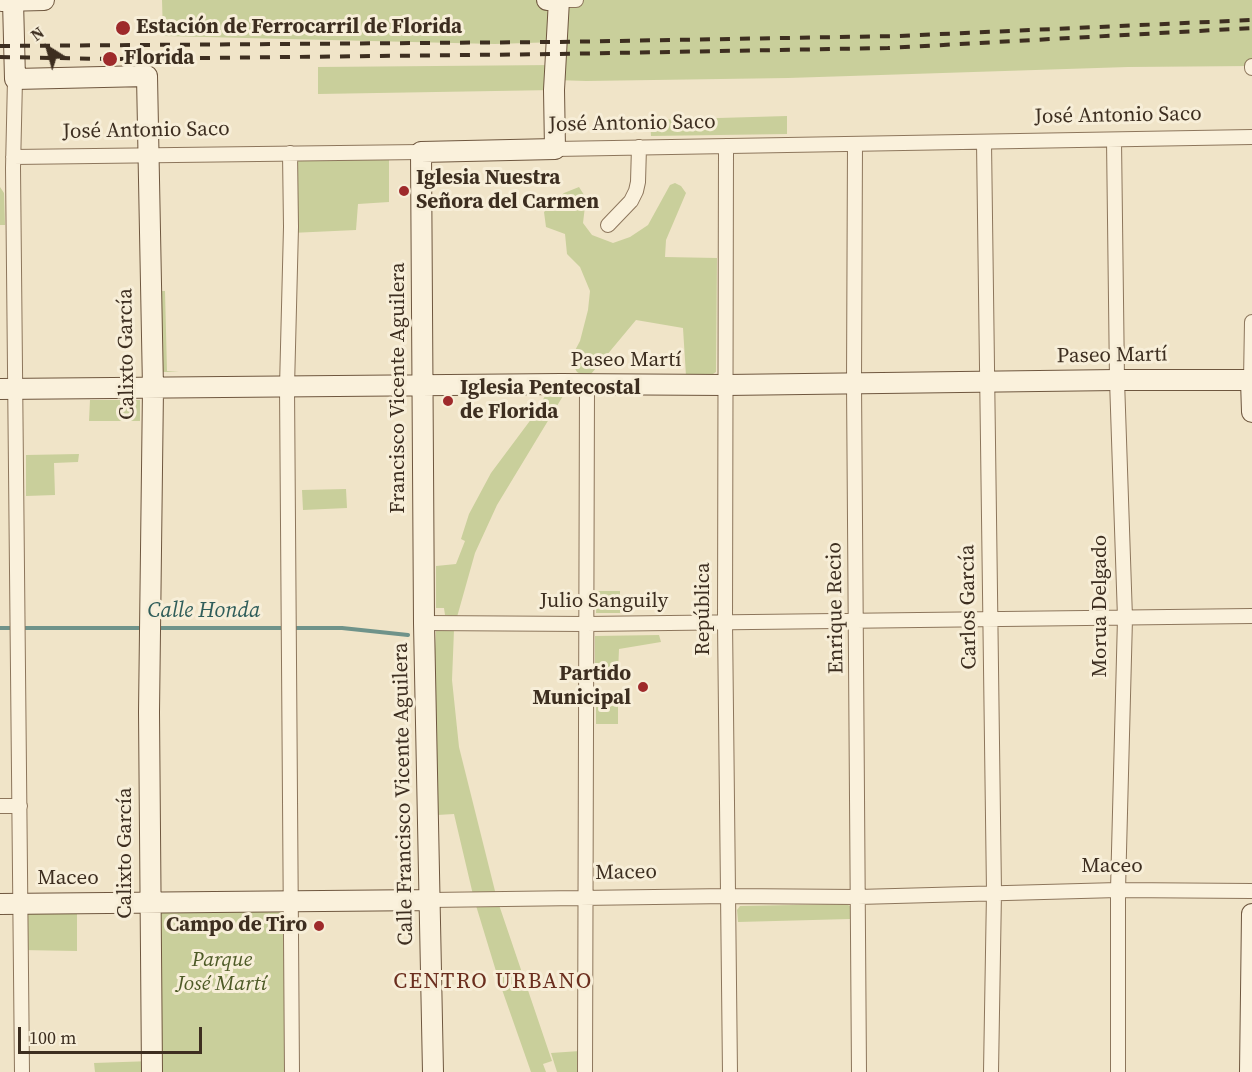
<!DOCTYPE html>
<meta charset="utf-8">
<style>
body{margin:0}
#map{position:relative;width:1252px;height:1072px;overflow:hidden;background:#f0e4c8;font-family:"Source Serif 4",serif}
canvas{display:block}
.north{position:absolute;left:18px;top:18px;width:60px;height:60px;-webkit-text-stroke:4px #f7eed8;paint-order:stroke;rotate:323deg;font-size:16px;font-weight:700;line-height:24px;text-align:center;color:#3d2e20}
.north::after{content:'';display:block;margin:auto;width:21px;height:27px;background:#3d2e20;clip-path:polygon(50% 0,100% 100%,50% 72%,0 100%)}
.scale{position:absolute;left:18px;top:1027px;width:184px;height:27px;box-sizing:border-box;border:3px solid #3d2e20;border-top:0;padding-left:8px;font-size:18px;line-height:21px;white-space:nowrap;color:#3d2e20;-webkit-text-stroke:4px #f7eed8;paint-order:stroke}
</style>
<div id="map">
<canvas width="1252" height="1072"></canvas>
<div class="north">N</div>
<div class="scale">100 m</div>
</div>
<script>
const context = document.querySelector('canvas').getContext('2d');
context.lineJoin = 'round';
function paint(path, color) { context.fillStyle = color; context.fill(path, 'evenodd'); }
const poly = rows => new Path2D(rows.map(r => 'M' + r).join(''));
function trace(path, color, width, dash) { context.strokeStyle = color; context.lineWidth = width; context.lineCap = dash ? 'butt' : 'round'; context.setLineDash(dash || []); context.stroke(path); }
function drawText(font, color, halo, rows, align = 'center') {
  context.font = font + ' "Source Serif 4",serif'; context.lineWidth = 6; context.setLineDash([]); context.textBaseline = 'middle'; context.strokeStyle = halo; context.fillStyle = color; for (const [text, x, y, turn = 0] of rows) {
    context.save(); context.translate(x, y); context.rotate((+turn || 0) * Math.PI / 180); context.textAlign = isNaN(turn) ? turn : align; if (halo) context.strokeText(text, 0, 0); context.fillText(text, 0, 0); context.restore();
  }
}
paint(poly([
 [162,0,1252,0,1252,68,1252,66,1128,67,788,78,586,81,555,80,554,90,318,94,318,67,554,65,557,42,495,44,163,36],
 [787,116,787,134,651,136,650,120],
 [389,152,389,202,358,204,356,230,291,233,290,153],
 [675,183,681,186,686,193,666,240,665,257,717,258,716,372,710,376,686,376,683,328,636,320,591,374,582,375,577,372,570,360,580,341,588,310,590,291,580,267,567,254,565,234,546,227,544,212,564,193,579,187,586,198,583,223,592,235,613,243,630,237,648,225,670,185],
 [0,187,4,193,5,225,0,225],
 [157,291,165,291,167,371,179,372,159,372],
 [548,391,566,391,497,505,475,553,457,617,445,615,444,608,436,608,436,566,456,564,465,541,461,539,469,514,491,473,532,418],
 [90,400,140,400,140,421,89,421],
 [79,454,78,462,54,463,55,495,26,496,26,455],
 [346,489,347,508,303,510,302,490],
 [597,591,620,591,620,613,596,613],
 [440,629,454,630,452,680,459,747,497,899,552,1061,543,1064,546,1072,531,1072,499,981,474,899,454,814,437,815,435,649,436,631],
 [659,635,661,642,619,649,618,673,595,672,595,636],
 [596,700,618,700,618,724,596,724],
 [292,901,292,1072,95,1072,94,1063,152,1061,151,902],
 [21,904,77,904,77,951,21,950],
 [846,904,850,906,850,919,738,922,737,910,740,906],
 [580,1051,580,1072,557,1072,551,1053]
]), '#c9cf9b');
trace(poly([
 [0,628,14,628],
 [22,628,143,628],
 [157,628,342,628,408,635]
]), '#6f938a', 4);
const street = poly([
 [559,0,576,0],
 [1252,66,1252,68],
 [15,79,13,168,22,1072],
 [1114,140,1117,380,1125,618,1118,890,1118,1072],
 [984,142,994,892,991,1072],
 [855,144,854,383,859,1072],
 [726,146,725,622,730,1072],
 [555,149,1252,137],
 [290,153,291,227,287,387,292,1072],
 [13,157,421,152],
 [608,225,631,201,636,191,638,182,639,147],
 [1251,380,1252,322],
 [424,623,586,624,1252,616],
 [0,806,20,806],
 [430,900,729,896,858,897,1118,890,1252,891],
 [585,1072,587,385]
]);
const secondary = poly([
 [2,1,44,0],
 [13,1,15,79,147,76,153,388,149,712,152,1072],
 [1251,380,1252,412],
 [0,389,561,384,726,385,1117,380,1252,380],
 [0,904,430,900],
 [433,1072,424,623,421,152,555,149,554,90,559,0,547,0],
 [1250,1072,1252,914]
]);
trace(street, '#8d765c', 16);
trace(secondary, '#6f573f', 22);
trace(street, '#faf1dc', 14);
trace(secondary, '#faf1dc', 20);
trace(poly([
 [0,46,557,42,898,36,1252,20],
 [0,57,110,59,557,54,888,48,1252,28]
]), '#3d2e20', 4, [10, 10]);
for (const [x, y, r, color] of [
 [123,28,8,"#9e2a2b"],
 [110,59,8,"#9e2a2b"],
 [404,191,6,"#9e2a2b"],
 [448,401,6,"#9e2a2b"],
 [643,687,6,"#9e2a2b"],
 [319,926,6,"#9e2a2b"]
]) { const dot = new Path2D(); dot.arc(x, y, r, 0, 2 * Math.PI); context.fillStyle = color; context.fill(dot); trace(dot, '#f7eed8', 2); }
drawText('bold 21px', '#3d2e20', '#f7eed8', [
 ["Estación de Ferrocarril de Florida",136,28],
 ["Florida",124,59],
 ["Iglesia Nuestra",416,179],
 ["Señora del Carmen",416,203],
 ["Iglesia Pentecostal",460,389],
 ["de Florida",460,413],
 ["Partido",631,675,"right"],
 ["Municipal",631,699,"right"],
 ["Campo de Tiro",307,926,"right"]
], 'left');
drawText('21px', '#3d2e20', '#f7eed8', [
 ["José Antonio Saco",1118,116,-1],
 ["José Antonio Saco",632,124,-1],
 ["José Antonio Saco",146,131,-1],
 ["Calixto García",127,354,-91],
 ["Paseo Martí",1112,356,-1],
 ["Paseo Martí",626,361],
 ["Francisco Vicente Aguilera",399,388,-90],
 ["Julio Sanguily",604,602],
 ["Morua Delgado",1101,606,-90],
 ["Carlos García",969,607,-91],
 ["Enrique Recio",836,608,-91],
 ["República",704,609,-90],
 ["Calle Francisco Vicente Aguilera",404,794,-91],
 ["Calixto García",126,853,-90],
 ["Maceo",1112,867],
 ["Maceo",626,873,-1],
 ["Maceo",68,879]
]);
drawText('italic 21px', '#4d5a26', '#f7eed8', [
 ["Parque",222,961],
 ["José Martí",222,985]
]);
drawText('italic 22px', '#2f5d5a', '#f7eed8', [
 ["Calle Honda",204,611]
]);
context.letterSpacing = '1.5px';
drawText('22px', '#6b2e1e', '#f7eed8', [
 ["CENTRO URBANO",493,982]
]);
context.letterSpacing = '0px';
</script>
